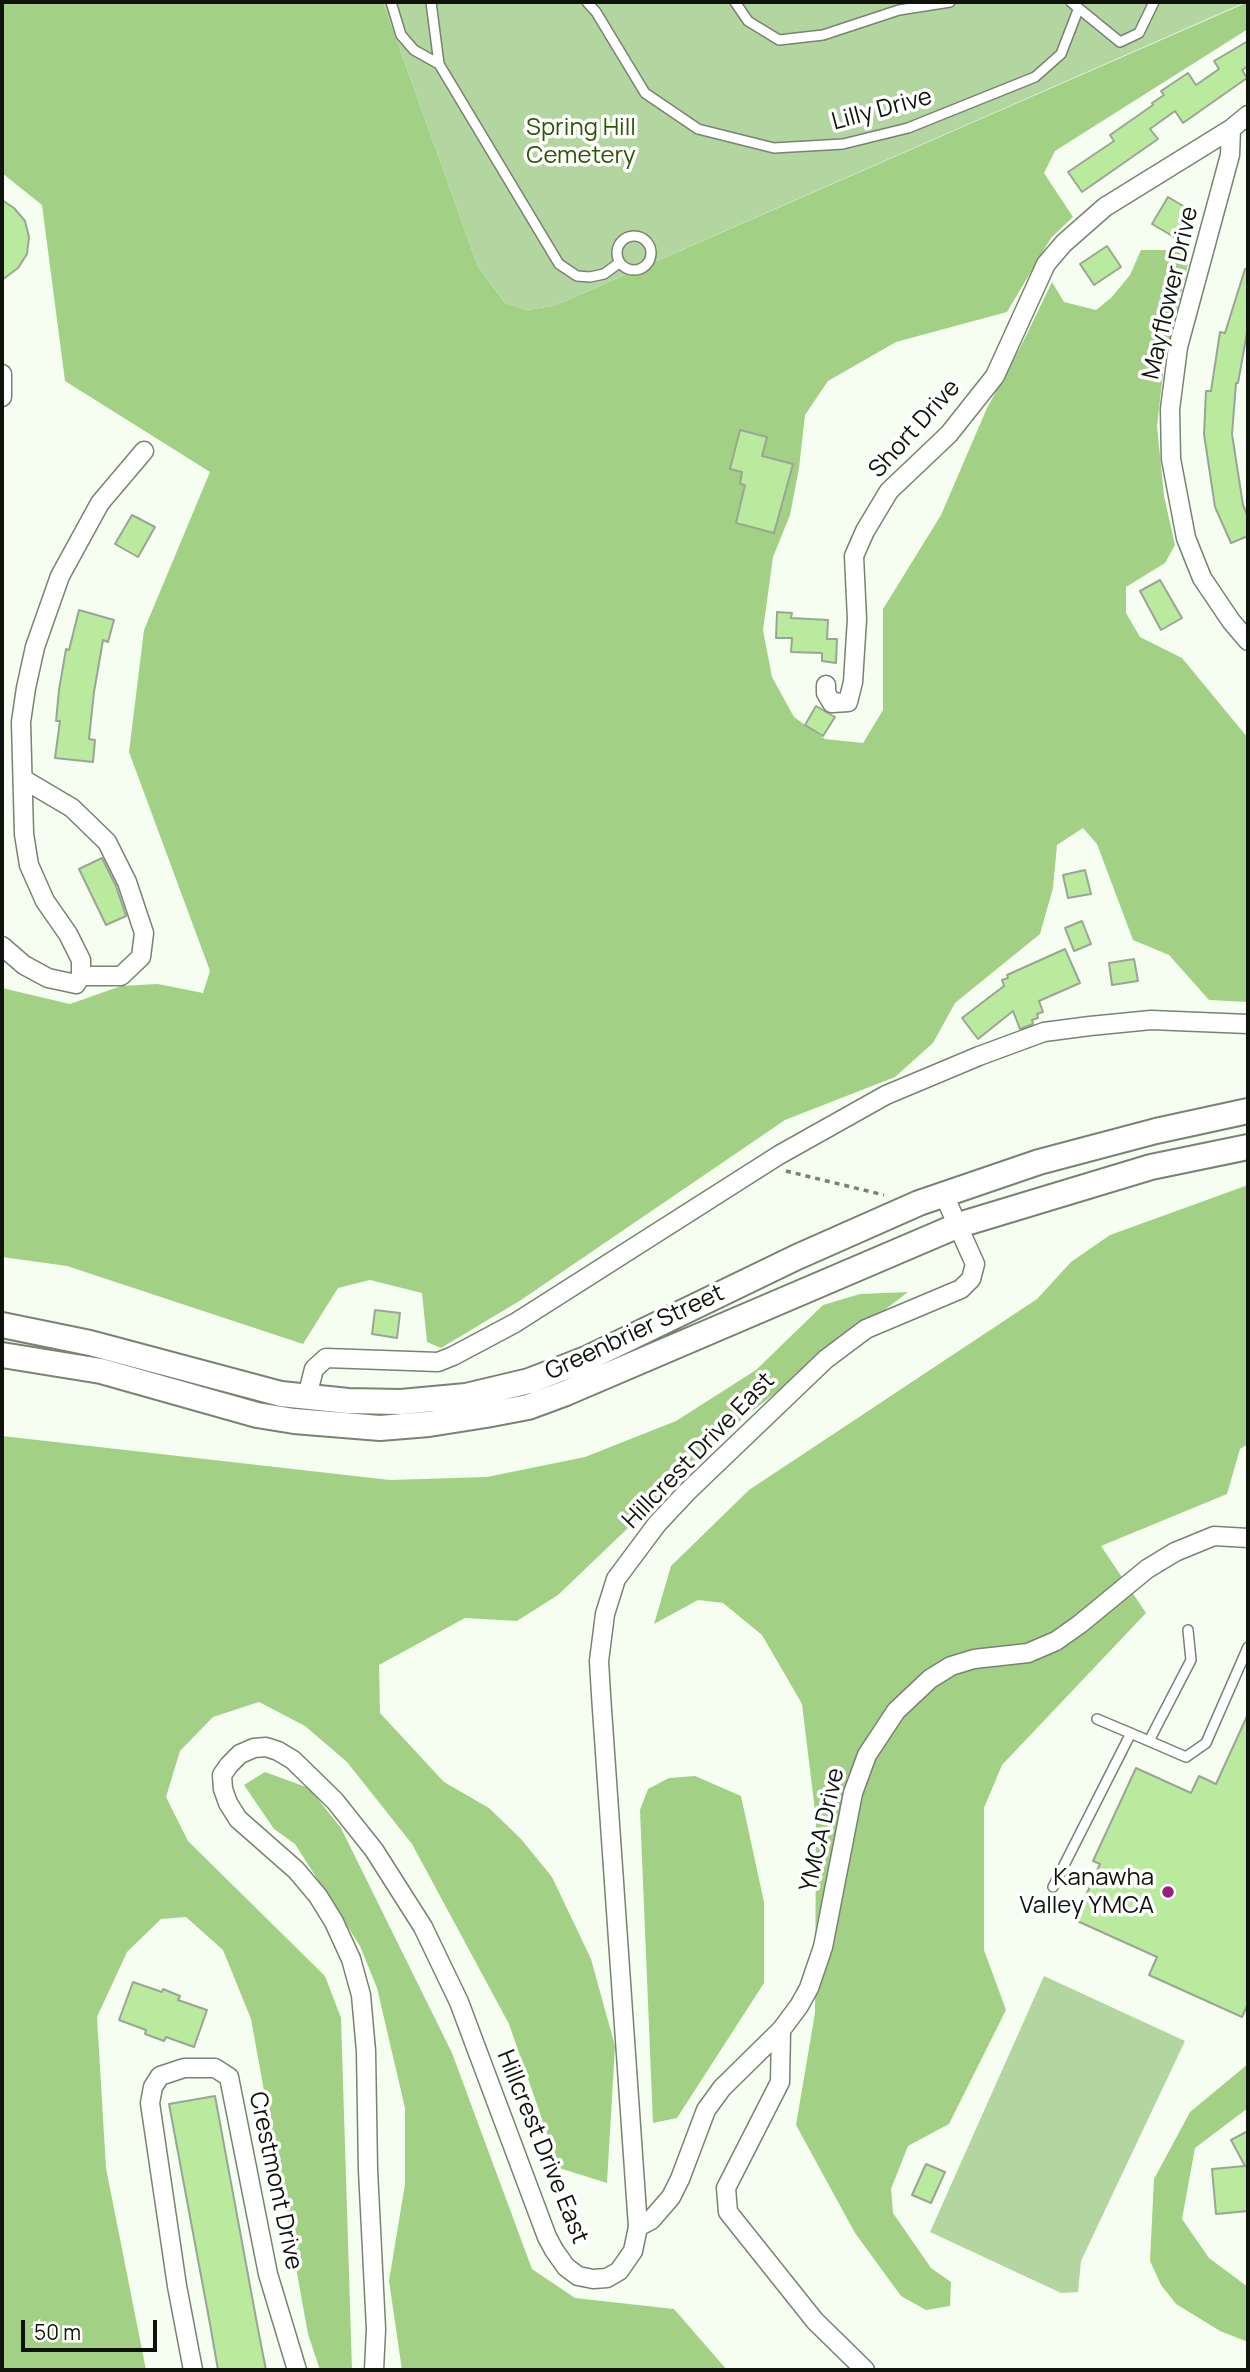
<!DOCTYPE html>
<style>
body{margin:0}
#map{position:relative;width:1250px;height:2372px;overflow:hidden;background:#f6fef2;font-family:Manrope,sans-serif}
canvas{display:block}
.frame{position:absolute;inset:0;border:4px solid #0f130c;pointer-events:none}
.scale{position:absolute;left:21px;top:2320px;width:136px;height:32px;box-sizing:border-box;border:4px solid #0f130c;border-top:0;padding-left:9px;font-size:21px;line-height:24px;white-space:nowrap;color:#0f130c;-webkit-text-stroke:5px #fff;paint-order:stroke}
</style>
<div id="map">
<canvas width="1250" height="2372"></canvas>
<div class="frame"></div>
<div class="scale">50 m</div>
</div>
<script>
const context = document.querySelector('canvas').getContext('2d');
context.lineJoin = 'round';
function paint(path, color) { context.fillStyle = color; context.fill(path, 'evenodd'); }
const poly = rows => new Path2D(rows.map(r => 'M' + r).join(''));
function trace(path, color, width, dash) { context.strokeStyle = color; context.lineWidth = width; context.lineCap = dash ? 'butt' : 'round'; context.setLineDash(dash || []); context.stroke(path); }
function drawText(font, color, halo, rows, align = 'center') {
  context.font = font + ' Manrope,sans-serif'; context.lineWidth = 7; context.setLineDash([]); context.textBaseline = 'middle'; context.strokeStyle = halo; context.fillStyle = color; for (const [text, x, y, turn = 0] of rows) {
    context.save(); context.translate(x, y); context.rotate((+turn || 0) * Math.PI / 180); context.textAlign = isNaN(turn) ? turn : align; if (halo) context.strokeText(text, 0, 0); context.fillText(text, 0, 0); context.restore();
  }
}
paint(poly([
 [383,2,1246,2,554,306,526,310,507,305,478,267],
 [1044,1976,1185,2041,1081,2261,1078,2292,1061,2293,930,2232]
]), '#b3d59f');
paint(poly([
 [2,2,383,2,478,267,506,304,526,310,554,306,1248,2,1248,29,1055,151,1044,173,1073,217,1051,238,1007,312,896,342,828,381,805,415,799,468,790,515,773,557,763,630,772,677,794,717,825,739,863,743,883,710,883,609,941,515,987,408,1023,342,1052,282,1064,302,1096,310,1111,298,1130,275,1141,250,1175,250,1189,260,1164,365,1157,426,1164,496,1175,545,1165,563,1126,587,1126,613,1140,637,1182,658,1248,738,1248,1002,1209,1000,1169,955,1133,940,1097,844,1083,828,1057,845,1053,888,1040,934,955,1003,933,1043,895,1077,785,1120,521,1300,441,1348,427,1342,422,1293,370,1280,338,1288,303,1344,67,1266,2,1257,2,988,70,1004,121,986,158,984,203,993,210,971,129,752,144,630,210,472,65,381,42,205,2,173],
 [1248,1185,1248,1444,1240,1449,1227,1494,1101,1546,1146,1613,1002,1765,984,1808,984,1950,1006,2010,949,2124,908,2146,891,2189,893,2213,931,2268,951,2282,950,2306,926,2310,901,2296,855,2233,796,2125,815,2013,816,1819,802,1704,762,1635,723,1603,698,1600,654,1624,671,1566,749,1490,1037,1299,1071,1262,1110,1235],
 [908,1292,743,1418,558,1595,517,1621,465,1618,379,1665,380,1713,444,1782,489,1808,521,1839,552,1877,591,1959,615,2046,607,2183,559,2168,509,2024,412,1844,347,1762,305,1726,259,1702,213,1717,180,1751,166,1797,188,1841,325,1976,341,2018,352,2370,320,2370,308,2334,251,2019,223,1950,186,1917,161,1919,127,1952,97,2017,106,2168,146,2370,2,2370,2,1436,390,1480,487,1477,585,1457,676,1421,756,1370,823,1305,860,1294],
 [265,1772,309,1788,341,1828,452,2053,532,2269,575,2298,674,2309,727,2370,402,2370,389,2281,405,2184,405,2108,377,1988,360,1946,295,1844,274,1829,244,1785],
 [695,1776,741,1796,764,1902,764,1983,677,2118,653,2123,640,1810,648,1789,669,1778],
 [1248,2064,1248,2108,1195,2148,1182,2219,1209,2258,1248,2287,1248,2342,1220,2331,1176,2304,1161,2285,1150,2261,1154,2179,1190,2112]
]), '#a2d186');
const building = poly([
 [1248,41,1248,66,1242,70,1247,78,1183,123,1175,111,1150,129,1158,139,1082,192,1068,172,1114,141,1110,135,1153,105,1152,103,1164,95,1161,91,1188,73,1196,85,1219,69,1214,61,1248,41],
 [1168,197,1190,210,1174,237,1152,224,1168,197],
 [2,200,14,208,25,221,29,237,27,254,18,268,2,280,2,200],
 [1107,246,1121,267,1094,285,1080,264,1107,246],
 [1245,269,1248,269,1248,327,1238,383,1236,383,1232,434,1243,505,1248,517,1248,536,1231,543,1215,507,1204,434,1206,391,1211,391,1220,332,1225,333,1245,269],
 [740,430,767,437,762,456,793,464,774,533,736,523,745,485,740,484,742,472,730,469,740,430],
 [132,515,155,527,138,557,115,544,132,515],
 [1160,580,1182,618,1161,630,1140,591,1160,580],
 [79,610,114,620,108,642,103,640,94,692,89,739,95,740,93,762,55,758,60,721,56,721,59,690,66,649,69,650,79,610],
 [777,612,792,613,791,618,828,620,827,639,837,639,836,663,822,661,822,653,791,652,792,638,776,638,777,612],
 [816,706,835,717,823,736,805,725,816,706],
 [102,858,116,886,126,916,106,925,79,869,102,858],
 [1085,870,1091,894,1068,898,1063,875,1085,870],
 [1082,921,1091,944,1074,951,1065,928,1082,921],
 [1065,949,1080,983,1039,1001,1043,1012,1037,1014,1038,1018,1032,1020,1033,1024,1020,1029,1013,1011,978,1039,962,1018,1004,986,1002,980,1008,978,1007,975,1065,949],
 [1134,959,1138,981,1112,985,1109,963,1134,959],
 [375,1310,400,1313,397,1338,372,1334,375,1310],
 [1248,1714,1248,2004,1242,2017,1149,1975,1157,1957,1075,1920,1100,1864,1093,1861,1136,1768,1191,1793,1199,1776,1216,1784,1248,1714],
 [133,1982,162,1992,163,1989,180,1996,178,2000,207,2010,194,2047,166,2037,164,2041,145,2034,146,2030,119,2020,133,1982],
 [215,2096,258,2329,266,2370,218,2370,210,2324,169,2104,215,2096],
 [1248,2131,1248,2211,1216,2214,1212,2169,1245,2166,1231,2140,1248,2131],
 [926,2164,945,2172,931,2203,912,2195,926,2164]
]);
paint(building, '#b9ea9d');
trace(building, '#9aa693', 2);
const lane = poly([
 [391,2,401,35,414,50,439,64],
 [431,2,439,64,559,264,577,276,590,277,604,274,619,263],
 [587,2,596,12,645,93,698,129,774,148,843,144,908,128,1035,77,1061,54,1078,10],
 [735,2,748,21,779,40,823,35,899,10,950,2],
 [1071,2,1120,42,1139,33,1154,2],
 '617 253a17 17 0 1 1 34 0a17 17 0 1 1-34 0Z',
 [1097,1719,1149,1741,1191,1660,1188,1630],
 [1149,1741,1186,1757,1206,1743,1248,1647],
 [1053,1887,1131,1733]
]);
const street = poly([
 [1248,115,1231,129,1230,155,1178,347,1170,409,1171,459,1186,538,1202,578,1231,621,1248,641],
 [2,374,2,397],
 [826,685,826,693,832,703,848,702,853,682,857,619,854,556,865,531,889,491,949,434,995,376,1046,264,1064,243,1105,207,1231,129],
 [23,779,72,808,107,842,127,882,144,933,141,957,121,976,81,976],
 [2,946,24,965,48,978,76,984,81,976,81,960,68,934,45,901,29,865,24,834,21,722,26,688,35,647,60,576,100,503,144,451],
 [307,1396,314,1369,326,1358,438,1362,453,1356,515,1323,779,1155,886,1095,979,1056,1044,1032,1090,1026,1151,1020,1248,1024],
 [781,2030,780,2082,726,2188,728,2212,815,2321,865,2370],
 [638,2227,651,2220,671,2197,680,2179,706,2110,722,2088,781,2030,799,2006,809,1988,823,1947,853,1793,867,1755,896,1711,930,1679,951,1666,974,1659,1028,1653,1056,1641,1080,1624,1147,1569,1175,1552,1214,1536,1248,1538],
 [193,2370,177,2286,150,2103,153,2087,160,2076,184,2068,215,2068,229,2077,268,2274,297,2370],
 [374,2370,376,2329,368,2170,366,2051,361,1995,351,1959,334,1922,318,1896,296,1870,238,1819,228,1803,223,1789,222,1775,229,1765,240,1754,254,1748,266,1747,278,1751,293,1760,335,1801,374,1850,423,1927,459,2002,547,2237,554,2250,566,2267,578,2276,593,2279,607,2278,619,2271,633,2251,638,2227,601,1695,599,1661,605,1614,616,1579,657,1524,687,1492,826,1359,866,1329,961,1289,971,1279,975,1264,944,1195]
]);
const secondary = poly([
 [2,1325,90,1343,281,1394,348,1401,401,1402,466,1396,529,1381,586,1359,797,1257,919,1203,1039,1162,1156,1131,1248,1111],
 [2,1355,101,1371,257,1415,294,1421,380,1428,429,1424,486,1415,528,1407,566,1393,959,1225,1151,1167,1248,1147]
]);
trace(lane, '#788371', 12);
trace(street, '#788371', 21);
trace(secondary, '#788371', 28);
trace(poly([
 [786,1171,884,1195]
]), '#7a8076', 3.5, [5, 5]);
trace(lane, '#fff', 9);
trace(street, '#fff', 18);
trace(secondary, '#fff', 24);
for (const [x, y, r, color] of [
 [1168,1892,7,"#98207a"]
]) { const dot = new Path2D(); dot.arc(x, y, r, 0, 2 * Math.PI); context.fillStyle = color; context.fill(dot); trace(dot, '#fff', 2.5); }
drawText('24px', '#0f130c', '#fff', [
 ["Lilly Drive",882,110,-15],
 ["Mayflower Drive",1171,293,-77],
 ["Short Drive",915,429,-48],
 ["Greenbrier Street",635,1333,-25],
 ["Hillcrest Drive East",699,1451,-46],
 ["YMCA Drive",823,1830,-77],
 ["Hillcrest Drive East",542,2147,68],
 ["Crestmont Drive",275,2181,78]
]);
drawText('24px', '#2d5604', '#fff', [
 ["Spring Hill",581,128],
 ["Cemetery",581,156]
]);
drawText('24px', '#0f130c', '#fff', [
 ["Kanawha",1154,1878],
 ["Valley YMCA",1154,1906]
], 'right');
</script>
